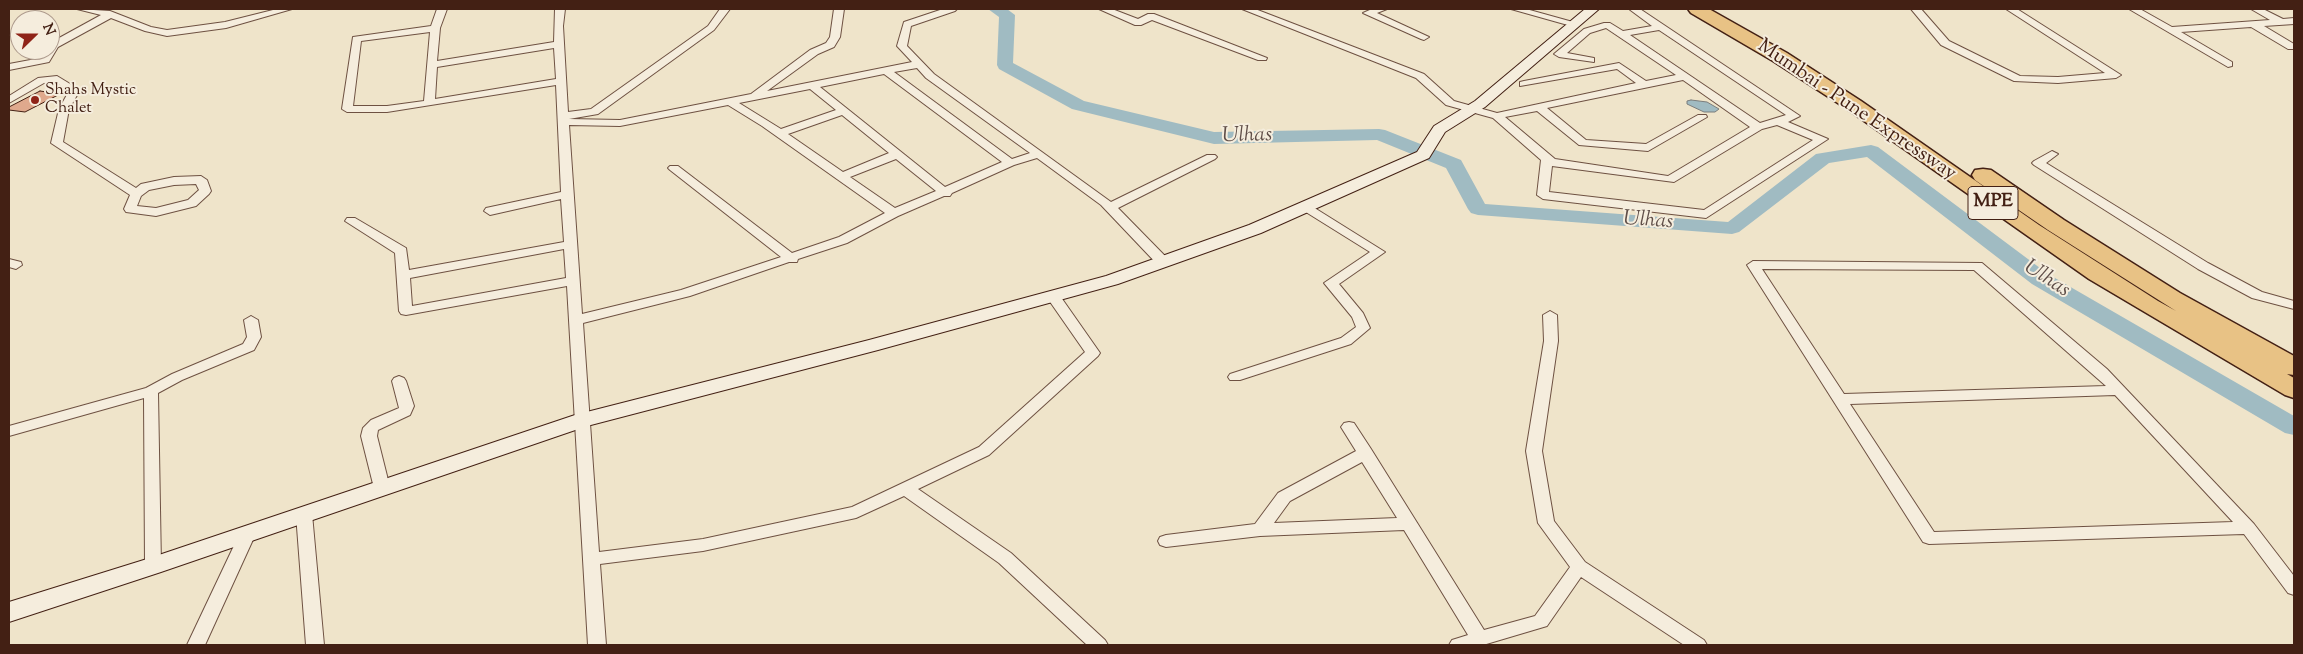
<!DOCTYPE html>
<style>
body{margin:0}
#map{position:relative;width:2303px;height:654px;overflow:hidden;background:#efe4ca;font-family:"Sorts Mill Goudy",serif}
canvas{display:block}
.frame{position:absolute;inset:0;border:10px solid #432014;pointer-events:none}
.north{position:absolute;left:10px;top:10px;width:50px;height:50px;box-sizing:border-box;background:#f5eddd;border:1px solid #ae9b8d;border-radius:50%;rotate:68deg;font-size:14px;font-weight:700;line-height:20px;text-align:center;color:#432014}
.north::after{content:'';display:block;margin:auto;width:18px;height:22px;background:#8f2418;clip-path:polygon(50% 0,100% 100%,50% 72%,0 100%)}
</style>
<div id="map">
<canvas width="2303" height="654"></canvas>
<div class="frame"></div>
<div class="north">N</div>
</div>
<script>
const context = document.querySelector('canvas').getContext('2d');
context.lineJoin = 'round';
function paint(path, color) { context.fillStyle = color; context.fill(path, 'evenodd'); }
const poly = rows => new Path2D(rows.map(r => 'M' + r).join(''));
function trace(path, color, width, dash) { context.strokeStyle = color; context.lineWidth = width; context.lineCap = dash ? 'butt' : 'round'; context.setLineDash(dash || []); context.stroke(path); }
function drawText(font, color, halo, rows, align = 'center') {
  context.font = font + ' "Sorts Mill Goudy",serif'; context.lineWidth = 4; context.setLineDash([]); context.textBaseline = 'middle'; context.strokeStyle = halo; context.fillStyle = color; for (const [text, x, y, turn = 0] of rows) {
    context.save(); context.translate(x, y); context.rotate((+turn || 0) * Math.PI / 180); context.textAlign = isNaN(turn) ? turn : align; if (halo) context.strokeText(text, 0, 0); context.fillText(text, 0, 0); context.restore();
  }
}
const water = poly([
 [1691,100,1707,102,1719,109,1715,112,1704,112,1687,104,1687,101,1691,100]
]);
paint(water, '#a0bbc2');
trace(water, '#7b7d7c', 1);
paint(poly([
 [988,9,1007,9,1015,15,1013,63,1084,101,1214,132,1379,129,1385,130,1461,160,1485,204,1728,222,1816,154,1871,145,1878,147,2048,274,2294,416,2294,435,2285,433,2032,284,1867,157,1829,163,1739,232,1732,234,1478,215,1471,213,1468,209,1446,168,1377,140,1214,144,1072,109,999,69,997,65,999,17,988,9]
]), '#a0bbc2');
const building = poly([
 [40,91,60,94,25,112,9,110,9,107,40,91]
]);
paint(building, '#dfa98d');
trace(building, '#432014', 1);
const street = poly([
 [77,9,110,11,151,27,167,30,225,22,277,9,292,9,226,28,167,36,145,31,111,18,58,47,49,62,9,70,9,64,41,58,46,50,50,50,50,43,101,15,77,9],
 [437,9,447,9,440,28,437,61,554,42,555,9,565,9,563,26,568,112,591,109,708,26,720,9,730,9,714,30,598,114,569,119,620,120,751,94,810,50,826,43,830,37,834,9,844,9,840,37,834,47,818,54,767,91,912,62,897,46,904,22,943,9,957,9,955,11,911,26,907,46,934,74,1111,202,1207,155,1215,155,1217,157,1215,159,1118,208,1168,259,1169,262,1168,265,1158,265,1101,205,1037,158,1014,165,952,193,950,196,944,196,898,216,847,243,798,259,797,262,789,262,690,296,583,323,599,552,703,539,852,507,979,447,1085,352,1046,296,1053,292,1058,293,1100,353,1098,356,989,455,918,489,1011,553,1105,640,1108,645,1087,645,999,563,904,496,856,518,703,551,600,564,606,645,588,645,567,286,406,315,401,314,399,311,395,253,345,221,347,218,355,218,406,248,409,270,564,242,561,199,490,215,484,211,486,208,561,192,556,85,387,112,347,112,342,109,353,37,431,26,437,9],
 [430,32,424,101,387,106,353,106,361,41,430,32],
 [554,48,556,79,435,99,437,67,554,48],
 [917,68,926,78,1030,153,1012,159,894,72,917,68],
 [884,74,1002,162,945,187,820,87,884,74],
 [810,89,836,110,781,129,739,103,810,89],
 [728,105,762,126,885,213,839,237,792,253,678,166,670,166,668,168,670,170,781,257,681,290,582,314,569,125,620,126,728,105],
 [842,115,889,153,843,172,788,134,842,115],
 [896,159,936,191,895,208,850,177,896,159],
 [564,249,566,278,412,306,410,278,564,249],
 [1099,9,1112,9,1138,19,1148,14,1154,14,1267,58,1266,60,1258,60,1152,20,1141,25,1135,25,1099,9],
 [1242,9,1255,9,1424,74,1454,101,1497,113,1636,83,1617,69,1520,86,1520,82,1524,81,1619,63,1646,81,1676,75,1606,28,1590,33,1567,53,1594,58,1594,62,1559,57,1554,54,1584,29,1604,23,1610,23,1623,31,1652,26,1629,9,1640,9,1800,116,1788,122,1828,139,1706,218,1543,199,1537,195,1541,160,1493,118,1446,105,1416,78,1242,9],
 [1659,30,1786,115,1760,123,1630,35,1659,30],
 [1683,80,1750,127,1668,176,1555,159,1505,117,1537,111,1579,145,1648,151,1707,117,1706,115,1698,115,1646,144,1586,140,1547,108,1683,80],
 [1777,125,1813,140,1704,210,1549,192,1552,166,1674,182,1762,129,1777,125],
 [1372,9,1387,9,1377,13,1429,37,1424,40,1421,39,1363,13,1372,9],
 [1511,9,1526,9,1580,24,1575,27,1511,9],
 [1911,9,1921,9,1949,41,2020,76,2058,77,2105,73,2006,9,2017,9,2121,75,2116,78,2058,83,2014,81,1941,45,1911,9],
 [2129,9,2140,9,2172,27,2270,20,2251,9,2263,9,2283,19,2294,18,2294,24,2264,26,2294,44,2294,49,2288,49,2251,27,2181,32,2232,62,2232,66,2228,67,2129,9],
 [57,76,80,90,69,109,63,142,136,188,141,184,174,177,201,176,207,180,211,191,209,194,196,206,156,216,126,212,124,209,130,195,51,143,59,109,69,91,55,82,44,83,9,103,9,96,38,78,57,76],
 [196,184,199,190,188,200,156,208,137,206,141,196,149,190,174,185,196,184],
 [2052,151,2058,154,2046,163,2208,263,2262,292,2294,301,2294,309,2252,298,2198,269,2034,165,2032,163,2034,161,2052,151],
 [1305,202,1385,252,1339,284,1363,313,1370,328,1351,344,1240,380,1230,380,1228,377,1230,374,1341,338,1356,327,1352,317,1324,283,1370,252,1301,209,1299,206,1301,203,1305,202],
 [9,259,21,262,22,265,16,269,9,267,9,259],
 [1753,261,1982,263,2107,369,2254,524,2294,576,2294,595,2288,593,2244,534,1929,544,1923,542,1747,265,1753,261],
 [1762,269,1974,270,2106,386,1844,394,1762,269],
 [2115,395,2233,522,1934,532,1850,404,2115,395],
 [1550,311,1557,315,1558,341,1542,451,1554,521,1585,562,1704,640,1707,645,1684,645,1581,577,1547,626,1483,645,1449,645,1452,640,1468,635,1404,530,1260,536,1166,547,1160,545,1158,541,1160,537,1166,535,1255,524,1278,493,1356,451,1341,427,1344,423,1349,422,1354,423,1371,449,1484,630,1535,616,1570,567,1538,523,1526,451,1544,341,1543,315,1550,311],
 [1362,462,1397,518,1274,523,1290,501,1362,462],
 [251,316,258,320,261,337,254,350,182,380,158,393,161,566,159,571,153,573,147,571,145,566,144,398,9,436,9,426,146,388,172,374,243,344,247,337,244,320,251,316],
 [399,376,404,378,406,381,414,406,410,415,378,430,377,436,390,488,388,492,382,494,376,492,374,488,361,436,363,428,371,420,399,408,392,381,394,378,399,376],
 [304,508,310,510,312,514,324,645,306,645,296,514,298,510,304,508],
 [248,527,254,529,256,533,205,645,187,645,240,533,242,529,248,527]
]);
const secondary = poly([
 [1585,9,1599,9,1485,107,1445,132,1429,158,1261,233,1118,284,878,350,587,426,161,572,9,622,9,602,147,559,575,415,869,340,1106,276,1249,225,1417,152,1434,126,1475,101,1585,9]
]);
const highway = poly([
 [1688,9,1709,9,1787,53,1861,101,2039,225,2158,301,2176,311,2048,230,1975,180,1972,175,1975,170,1983,169,1991,170,2064,220,2180,293,2294,356,2294,375,2287,374,2294,378,2294,398,2285,395,2089,279,1847,109,1773,61,1691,13,1688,9]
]);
trace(street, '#6e5142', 2);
trace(secondary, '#432014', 2);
trace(highway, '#432014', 3);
paint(street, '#f5eddd');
paint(secondary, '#f5eddd');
paint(highway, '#e8c285');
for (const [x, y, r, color] of [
 [35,100,5,"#8f2418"]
]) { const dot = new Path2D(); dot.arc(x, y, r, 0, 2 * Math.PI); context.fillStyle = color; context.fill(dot); trace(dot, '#f5eddd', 2); }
drawText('16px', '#432014', '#f5eddd', [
 ["Shahs Mystic",45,91],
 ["Chalet",45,109]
], 'left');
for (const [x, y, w] of [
 [1993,203,50]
]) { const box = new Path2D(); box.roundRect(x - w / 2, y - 16.5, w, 33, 4); context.fillStyle = '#f5eddd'; context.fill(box); trace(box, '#432014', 1); }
drawText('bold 19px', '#432014', null, [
 ["MPE",1993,203]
]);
drawText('20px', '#432014', '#f5eddd', [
 ["Mumbai - Pune Expressway",1856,111,34]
]);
drawText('italic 21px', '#5f4e48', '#f5eddd', [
 ["Ulhas",1247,137,-1],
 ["Ulhas",1648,222,4],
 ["Ulhas",2046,280,33]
]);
</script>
